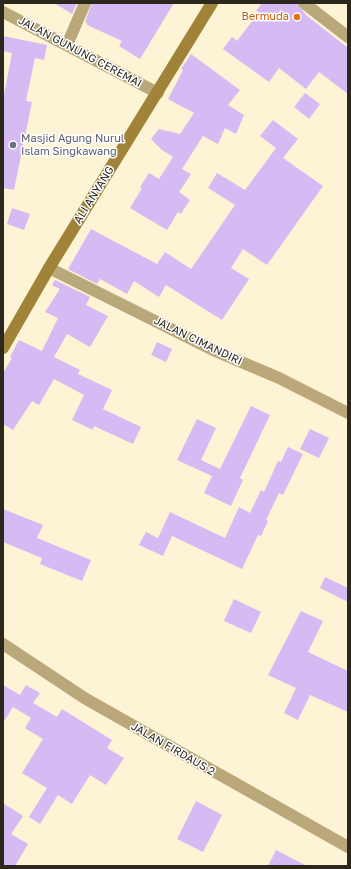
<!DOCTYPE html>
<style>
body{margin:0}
#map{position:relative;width:351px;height:869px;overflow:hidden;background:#fdf3d5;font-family:"Golos Text",sans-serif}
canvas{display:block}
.frame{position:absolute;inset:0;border:4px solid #2c281d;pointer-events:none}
</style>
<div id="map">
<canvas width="351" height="869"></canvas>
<div class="frame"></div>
</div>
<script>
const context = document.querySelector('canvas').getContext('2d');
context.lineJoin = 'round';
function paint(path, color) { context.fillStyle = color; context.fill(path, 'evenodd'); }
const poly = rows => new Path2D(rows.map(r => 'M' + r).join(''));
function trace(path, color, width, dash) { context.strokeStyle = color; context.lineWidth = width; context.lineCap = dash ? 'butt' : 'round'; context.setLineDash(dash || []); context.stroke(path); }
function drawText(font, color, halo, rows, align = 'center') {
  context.font = font + ' "Golos Text",sans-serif'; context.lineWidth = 3; context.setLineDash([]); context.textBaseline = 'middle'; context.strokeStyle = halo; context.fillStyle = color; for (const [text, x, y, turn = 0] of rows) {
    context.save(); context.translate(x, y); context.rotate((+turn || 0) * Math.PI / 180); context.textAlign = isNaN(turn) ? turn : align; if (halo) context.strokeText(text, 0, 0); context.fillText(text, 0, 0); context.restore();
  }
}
paint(poly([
 [54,3,77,3,72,14],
 [92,3,174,3,140,59,119,46,122,41,87,25,87,23,85,22],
 [262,3,297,3,306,15,348,48,348,94,319,72,306,89,279,68,269,82,223,49,232,37,237,41,259,12,256,11],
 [3,36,47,45,44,60,35,58,26,101,32,102,14,190,3,188,3,100,12,53,3,51],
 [191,54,240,90,228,105,244,115,236,134,225,128,218,144,203,136,182,169,191,174,179,192,190,200,181,214,178,212,167,230,130,208,142,188,140,187,149,173,159,179,173,157,162,150,151,139,159,129,180,134,194,113,168,99,183,70,181,69],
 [305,93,320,104,309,119,294,107],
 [273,120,298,139,283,158,323,186,267,265,243,249,231,268,249,279,222,320,166,285,159,297,134,281,127,294,100,279,97,284,68,269,91,229,157,264,165,252,191,269,235,205,208,188,217,173,245,190,276,148,260,136],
 [12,208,30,214,24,230,7,224],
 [55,280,90,297,86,305,108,316,90,347,67,334,54,357,80,370,78,374,112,390,103,409,141,427,133,444,94,426,93,430,72,420,84,395,54,379,39,405,32,401,13,430,3,424,3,373,12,358,10,357,19,340,42,351,58,318,45,312,60,289,52,285],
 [157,342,172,349,166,362,151,355],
 [251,406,270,415,240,478,243,480,231,506,204,493,212,476,177,460,197,419,216,428,201,460,220,469],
 [310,429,329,438,319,458,300,449],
 [288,447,303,454,283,495,279,493,266,520,268,521,261,536,258,535,242,569,172,536,163,556,139,545,146,532,158,538,170,512,225,538,239,507,250,513,261,490,264,492,278,461,281,462],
 [3,509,43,525,37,538,91,560,82,581,40,564,42,558,3,542],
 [325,577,348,588,348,602,320,588],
 [234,599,261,612,251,633,224,621],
 [301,611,323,621,308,652,348,671,348,712,310,695,298,720,284,713,296,688,268,675],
 [3,685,20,695,26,685,40,693,33,703,57,717,62,709,112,740,107,748,124,758,106,785,90,775,72,804,58,795,40,824,29,817,47,788,22,773,43,739,25,728,31,718,13,707,3,723],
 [196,801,222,815,203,852,177,839],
 [3,803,23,816,11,834,28,844,15,866,3,866],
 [276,850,307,866,268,866]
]), '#d6baf4');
trace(poly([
 [304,3,348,37],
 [3,12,158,93],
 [67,45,85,3],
 [49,268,213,350,279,378,348,413],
 [3,644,86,699,348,847]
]), '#bba87a', 12);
trace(poly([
 [3,348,49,268,212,3]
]), '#a08339', 12);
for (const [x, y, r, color] of [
 [297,17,4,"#e8710a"],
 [13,145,4,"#6b7280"]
]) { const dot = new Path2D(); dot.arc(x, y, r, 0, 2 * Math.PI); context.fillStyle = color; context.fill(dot); trace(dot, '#fff', 1.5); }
drawText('11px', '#c56008', '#fff', [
 ["Bermuda",289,17]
], 'right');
drawText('11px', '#2c281d', '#fff', [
 ["JALAN GUNUNG CEREMAI",80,52,28],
 ["ALI ANYANG",94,195,-58],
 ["JALAN CIMANDIRI",198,341,26],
 ["JALAN FIRDAUS 2",173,749,30]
]);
drawText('11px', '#5b616d', '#fff', [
 ["Masjid Agung Nurul",21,139],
 ["Islam Singkawang",21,152]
], 'left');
</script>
